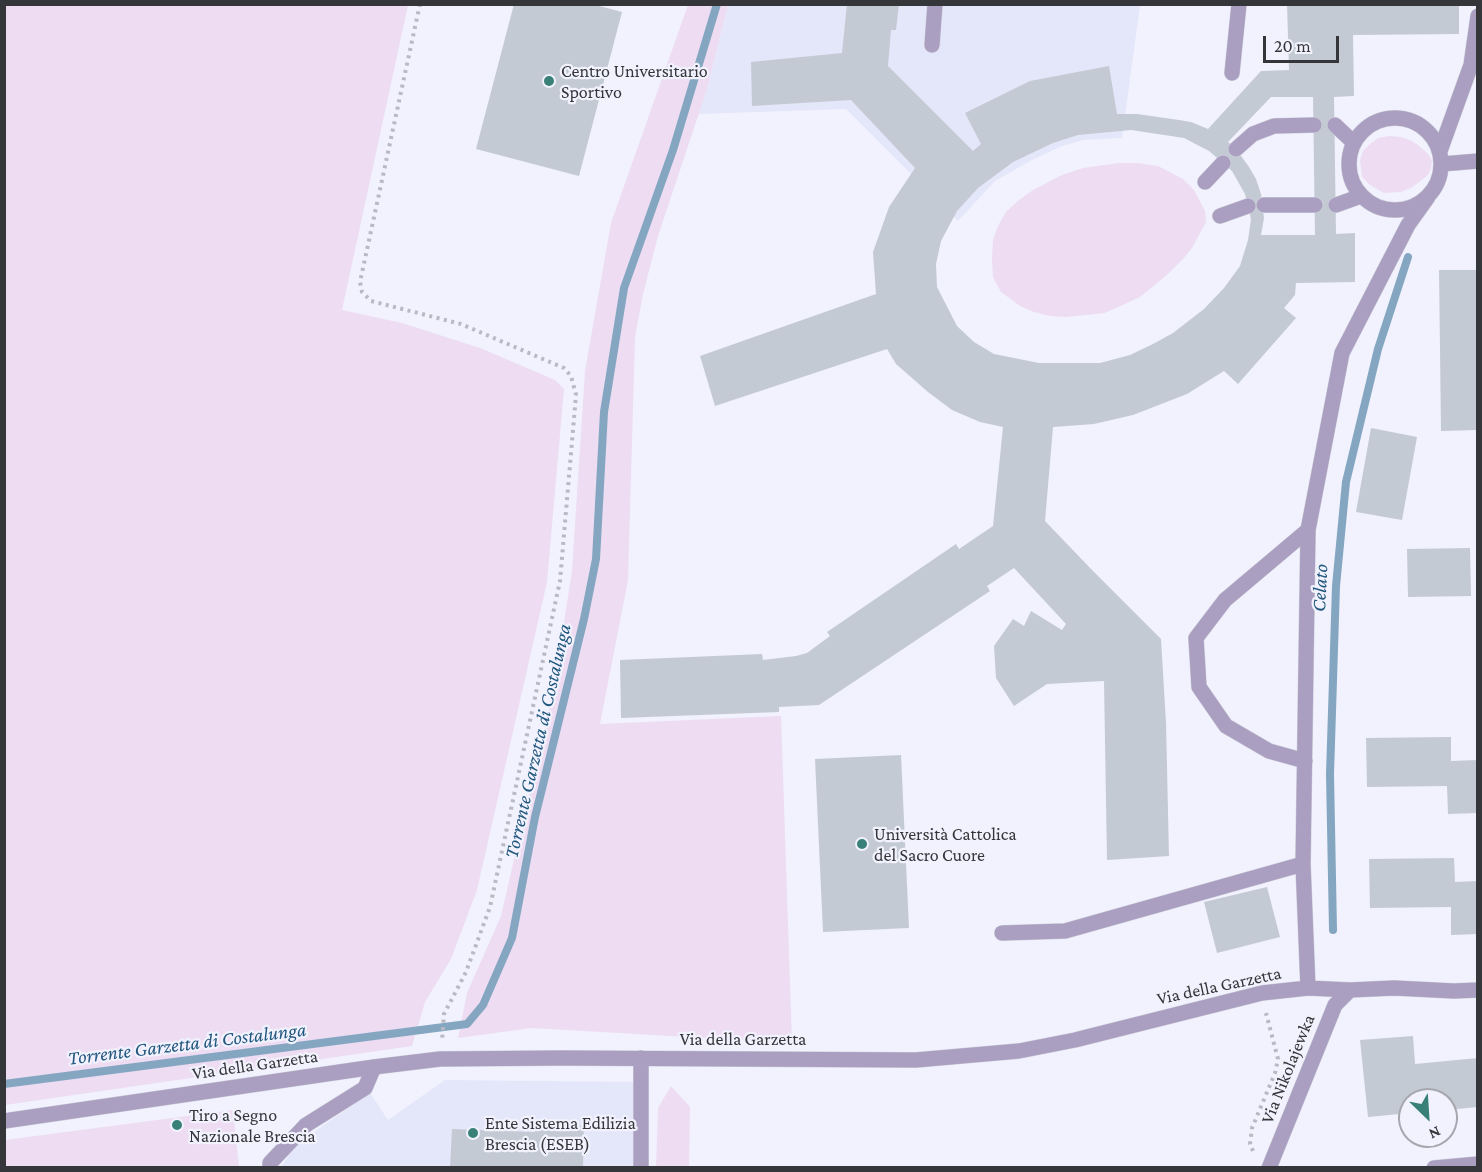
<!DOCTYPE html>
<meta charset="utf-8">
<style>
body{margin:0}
#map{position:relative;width:1482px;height:1172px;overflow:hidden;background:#f1f2fd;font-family:"Crimson Pro",serif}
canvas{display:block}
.frame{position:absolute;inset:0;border:6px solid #35363a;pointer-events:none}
.north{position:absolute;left:1398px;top:1088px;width:60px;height:60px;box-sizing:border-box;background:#f1f2fd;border:2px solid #a6a7af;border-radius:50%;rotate:155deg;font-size:16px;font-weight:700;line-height:24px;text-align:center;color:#35363a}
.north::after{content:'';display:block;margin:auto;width:21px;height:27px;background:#398079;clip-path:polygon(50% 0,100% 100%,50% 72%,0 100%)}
.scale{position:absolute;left:1263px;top:36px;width:76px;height:27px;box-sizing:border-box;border:3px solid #35363a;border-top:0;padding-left:8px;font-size:18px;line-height:21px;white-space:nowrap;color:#35363a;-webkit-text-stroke:4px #f1f2fd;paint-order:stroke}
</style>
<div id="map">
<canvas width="1482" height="1172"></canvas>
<div class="frame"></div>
<div class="north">N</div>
<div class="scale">20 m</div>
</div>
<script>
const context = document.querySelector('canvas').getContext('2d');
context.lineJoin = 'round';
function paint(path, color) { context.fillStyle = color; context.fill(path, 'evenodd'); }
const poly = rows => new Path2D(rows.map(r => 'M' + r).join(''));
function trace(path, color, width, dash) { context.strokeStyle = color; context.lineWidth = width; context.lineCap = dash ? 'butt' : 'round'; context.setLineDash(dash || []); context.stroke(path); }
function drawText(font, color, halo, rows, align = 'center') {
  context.font = font + ' "Crimson Pro",serif'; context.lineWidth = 4.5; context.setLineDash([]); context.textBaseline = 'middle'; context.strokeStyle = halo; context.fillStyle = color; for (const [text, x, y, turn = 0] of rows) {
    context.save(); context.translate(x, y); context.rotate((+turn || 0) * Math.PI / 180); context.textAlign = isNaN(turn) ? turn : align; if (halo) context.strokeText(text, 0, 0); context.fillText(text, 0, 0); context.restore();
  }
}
paint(poly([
 [728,5,1140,5,1122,138,1083,140,1062,146,1030,161,995,181,958,221,846,109,698,114,707,89],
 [445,1080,635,1082,634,1167,281,1168,294,1146,370,1093,388,1120]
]), '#e4e6f9');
paint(poly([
 [4,5,408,5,342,310,402,323,480,348,555,380,564,389,547,582,477,890,451,959,425,1002,412,1046,5,1105],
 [688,5,728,5,707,89,658,236,643,294,635,337,628,580,600,724,781,716,792,1043,532,1028,458,1038,467,993,501,916,554,686,572,571,585,371,611,223],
 [1389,136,1401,137,1412,141,1419,146,1429,155,1432,161,1431,169,1427,176,1411,188,1401,192,1384,193,1370,185,1362,177,1360,160,1363,151,1369,145,1378,138],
 [1119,163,1138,163,1158,166,1183,179,1194,190,1205,211,1206,222,1192,248,1183,259,1168,274,1140,297,1105,313,1066,317,1050,316,1034,312,1020,306,1001,292,993,277,992,259,993,240,998,226,1006,212,1019,200,1033,190,1062,175,1083,168],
 [671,1086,690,1107,689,1167,656,1167,658,1108],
 [233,1110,239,1167,5,1167,5,1140]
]), '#eddcf2');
trace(poly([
 [1333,930,1330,774,1336,586,1346,482,1378,349,1408,257],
 [4,1084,467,1024,483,1005,512,938,535,817,584,619,596,559,604,412,624,288,673,150,717,4]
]), '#84a6c1', 8);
paint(poly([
 [514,4,592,4,622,12,579,176,476,149],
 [847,4,899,4,896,30,891,30,888,66,973,151,981,144,965,113,1030,81,1109,66,1117,114,1137,114,1179,120,1191,122,1208,129,1261,71,1289,70,1287,4,1459,4,1459,34,1353,35,1354,96,1334,97,1336,234,1355,233,1355,282,1296,283,1295,295,1284,308,1296,318,1238,384,1224,371,1187,394,1133,415,1094,424,1053,427,1045,521,1093,571,1161,639,1166,723,1169,856,1107,860,1104,681,1047,684,1014,706,996,678,994,646,1013,619,1024,626,1031,611,1062,630,1066,624,1014,568,987,586,990,591,819,705,779,707,779,712,621,718,620,660,762,654,763,660,796,656,807,653,830,636,827,632,956,544,959,549,993,526,1003,427,980,422,952,410,928,392,896,364,887,349,715,406,700,356,876,294,873,252,889,207,915,168,851,100,752,106,751,62,842,53],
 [1271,97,1313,97,1315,235,1261,235,1264,218,1261,194,1256,179,1249,167,1236,149,1228,142],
 [1131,130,1184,138,1209,151,1232,171,1245,194,1251,219,1248,240,1240,266,1224,288,1204,309,1173,333,1153,344,1130,355,1100,363,1039,363,994,354,974,342,957,326,937,287,936,264,941,241,957,211,978,188,1013,162,1053,143,1078,135],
 [1439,270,1478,270,1478,430,1441,431],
 [1371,428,1417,437,1402,520,1356,512],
 [1470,548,1471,596,1408,597,1407,549],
 [1451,737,1451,761,1478,760,1478,813,1448,814,1447,786,1367,787,1366,738],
 [901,755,909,928,823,932,815,759],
 [1454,858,1455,882,1478,881,1478,934,1451,935,1451,907,1370,908,1369,859],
 [1267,887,1280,937,1217,953,1204,902],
 [1413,1036,1415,1064,1478,1058,1478,1107,1446,1110,1446,1100,1410,1100,1410,1113,1368,1117,1360,1040],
 [535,1125,584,1126,583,1168,450,1168,452,1129,535,1132]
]), '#c4cad4');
const minor = poly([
 [932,45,935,4],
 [1232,73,1239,4],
 '1349 164a46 46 0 1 1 92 0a46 46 0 1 1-92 0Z',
 [1335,125,1353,142],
 [1236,149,1253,134,1274,126,1314,125],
 [1440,151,1471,65,1478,16],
 [1442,164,1478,161],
 [1205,182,1223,163],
 [1264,205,1315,205],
 [1336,205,1361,196],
 [1220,216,1248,206],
 [1308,530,1342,353,1408,225,1428,197],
 [1305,761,1269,751,1226,726,1199,687,1196,638,1225,600,1308,530,1303,864,1308,988],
 [1002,933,1065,931,1303,864],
 [4,1121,374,1067,440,1059,561,1058,916,1060,1019,1051,1075,1040,1262,993,1308,988,1350,990,1394,988,1454,991,1478,990],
 [270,1168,270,1163,306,1125,365,1088,374,1067],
 [641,1168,641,1058],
 [1269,1168,1335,1005,1350,990],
 [1434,1168,1478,1164]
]);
trace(minor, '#cfd0da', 16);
trace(poly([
 [420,4,360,282,362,292,371,301,461,324,564,368,571,376,576,395,560,581,490,907,466,972,444,1014,442,1041],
 [1253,1151,1250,1144,1252,1128,1275,1073,1278,1059,1266,1013]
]), '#b8b9c2', 4, [3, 4.5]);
trace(minor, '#aa9ec1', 15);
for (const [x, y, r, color] of [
 [549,81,6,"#398079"],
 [862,844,6,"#398079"],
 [177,1125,6,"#398079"],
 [473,1133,6,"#398079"]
]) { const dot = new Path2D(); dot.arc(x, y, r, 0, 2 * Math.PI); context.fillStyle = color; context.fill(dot); trace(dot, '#f1f2fd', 2); }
drawText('18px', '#35363a', '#f1f2fd', [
 ["Centro Universitario",561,71],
 ["Sportivo",561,92],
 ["Università Cattolica",874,834],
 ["del Sacro Cuore",874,855],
 ["Tiro a Segno",189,1115],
 ["Nazionale Brescia",189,1136],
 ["Ente Sistema Edilizia",485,1123],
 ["Brescia (ESEB)",485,1144]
], 'left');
drawText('18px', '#35363a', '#f1f2fd', [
 ["Via della Garzetta",1219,986,-12],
 ["Via della Garzetta",743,1039],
 ["Via della Garzetta",255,1065,-8],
 ["Via Nikolajewka",1288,1069,-68]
]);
drawText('italic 20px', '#22577e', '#f1f2fd', [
 ["Celato",1320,588,-87],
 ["Torrente Garzetta di Costalunga",538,741,-77],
 ["Torrente Garzetta di Costalunga",187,1044,-7]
]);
</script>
